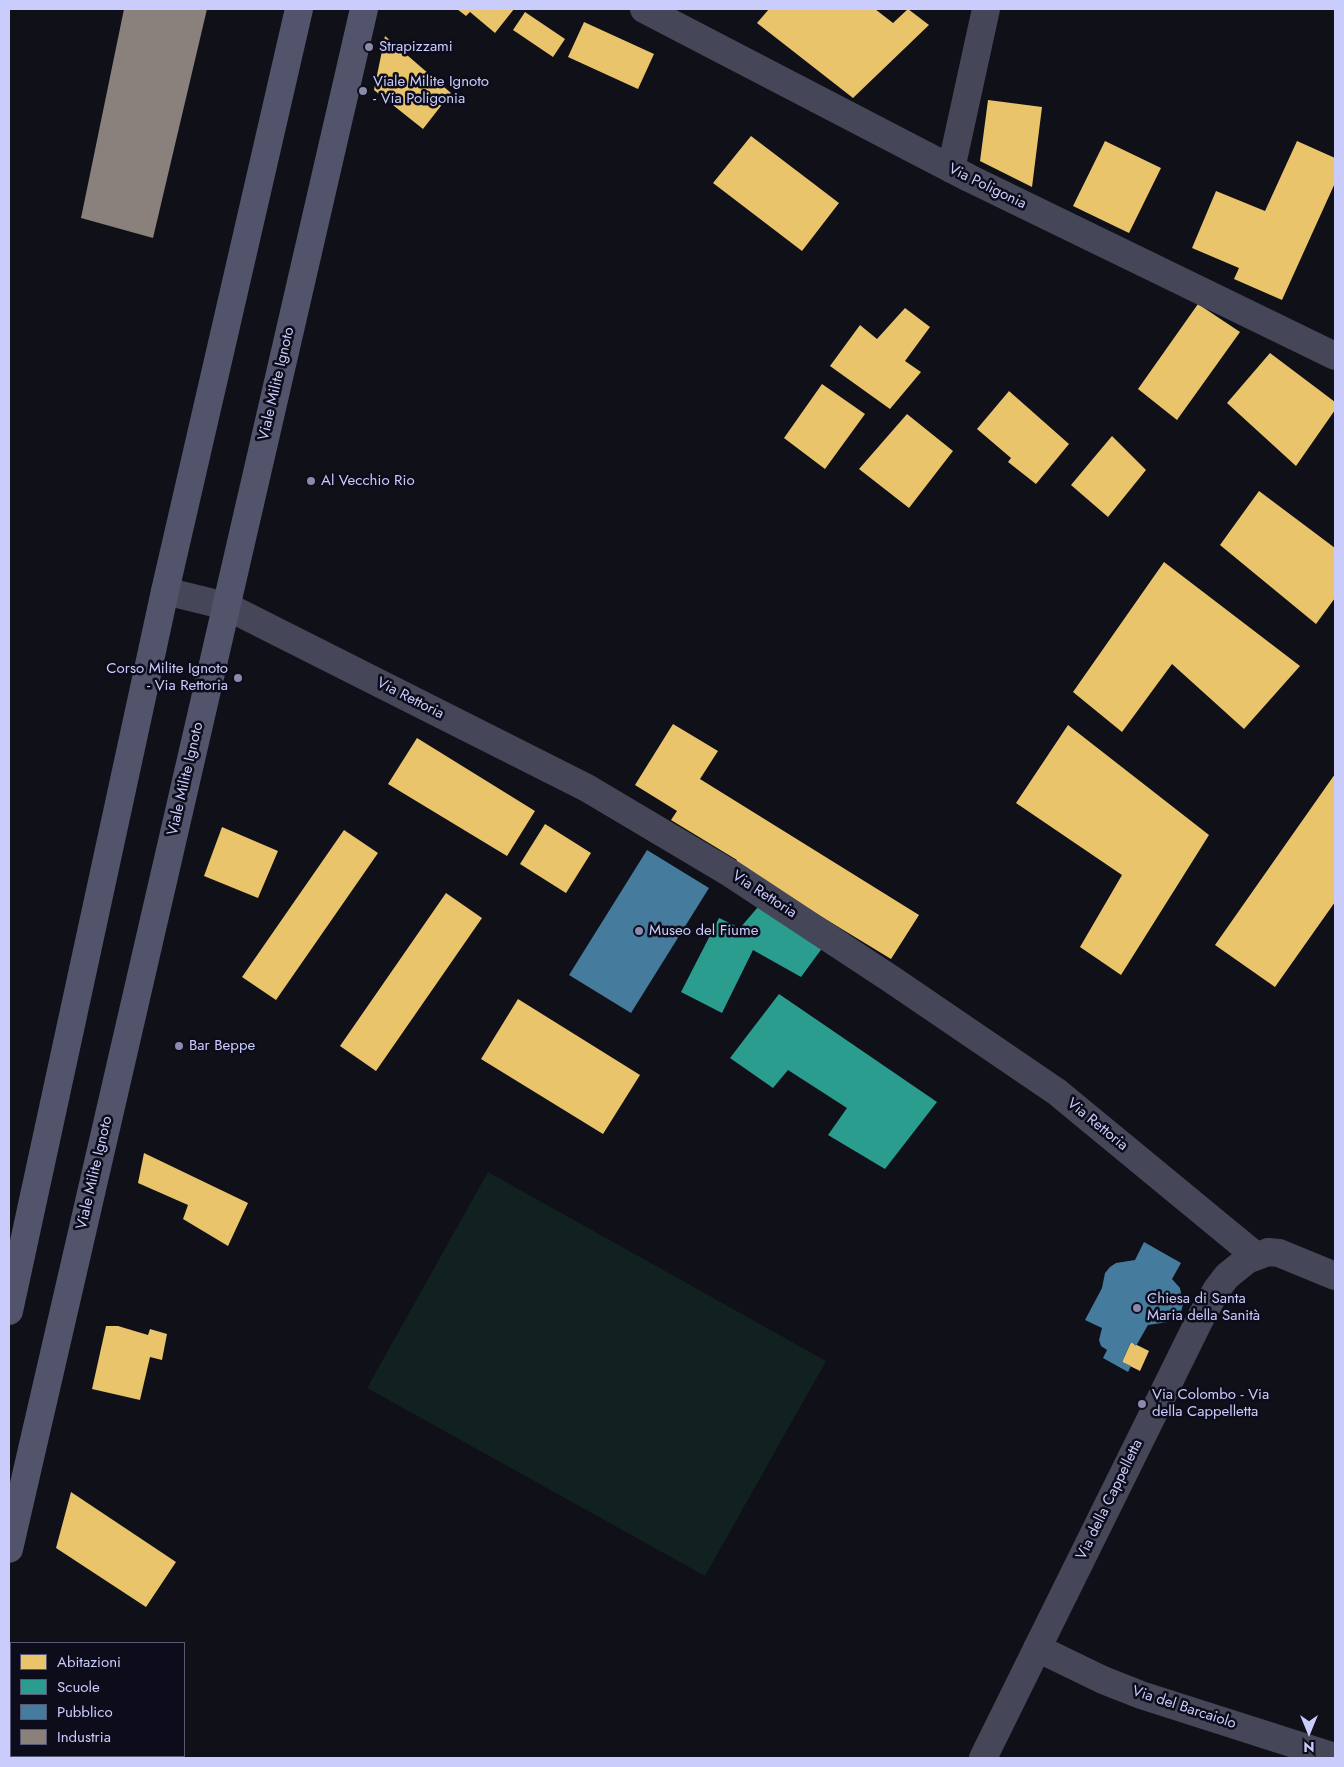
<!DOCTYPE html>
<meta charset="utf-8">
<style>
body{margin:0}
#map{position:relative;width:1344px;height:1767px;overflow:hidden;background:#101018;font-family:Jost,sans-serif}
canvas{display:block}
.frame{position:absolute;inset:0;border:10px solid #caccfb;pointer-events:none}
.legend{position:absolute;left:10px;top:1642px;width:175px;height:115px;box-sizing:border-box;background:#0c0c1b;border:1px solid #585975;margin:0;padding:6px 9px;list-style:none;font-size:15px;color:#caccfb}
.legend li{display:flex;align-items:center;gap:10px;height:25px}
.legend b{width:25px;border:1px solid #585975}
.north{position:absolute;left:1284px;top:1707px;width:50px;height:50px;-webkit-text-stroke:4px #0c0c1b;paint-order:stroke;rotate:180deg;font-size:14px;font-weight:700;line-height:20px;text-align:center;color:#caccfb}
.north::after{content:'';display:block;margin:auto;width:18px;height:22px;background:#caccfb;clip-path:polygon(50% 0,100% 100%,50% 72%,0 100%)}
</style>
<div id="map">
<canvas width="1344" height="1767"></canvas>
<div class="frame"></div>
<ul class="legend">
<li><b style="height:14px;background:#e9c46a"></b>Abitazioni</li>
<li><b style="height:14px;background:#2a9d8f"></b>Scuole</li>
<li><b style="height:14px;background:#457b9d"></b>Pubblico</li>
<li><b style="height:14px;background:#8a817c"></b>Industria</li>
</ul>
<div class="north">N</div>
</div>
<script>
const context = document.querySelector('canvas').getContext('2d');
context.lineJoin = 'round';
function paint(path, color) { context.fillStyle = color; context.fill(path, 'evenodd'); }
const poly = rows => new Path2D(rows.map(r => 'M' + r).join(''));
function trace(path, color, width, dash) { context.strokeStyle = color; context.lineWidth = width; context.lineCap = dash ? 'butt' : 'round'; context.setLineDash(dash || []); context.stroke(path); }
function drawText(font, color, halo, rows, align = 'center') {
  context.font = font + ' Jost,sans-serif'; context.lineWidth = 5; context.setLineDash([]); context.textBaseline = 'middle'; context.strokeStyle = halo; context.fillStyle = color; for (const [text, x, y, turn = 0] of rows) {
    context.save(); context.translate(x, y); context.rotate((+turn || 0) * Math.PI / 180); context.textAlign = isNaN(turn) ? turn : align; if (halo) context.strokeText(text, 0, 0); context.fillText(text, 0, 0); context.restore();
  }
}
paint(poly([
 [488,1172,826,1361,705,1576,367,1388]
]), '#10211f');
paint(poly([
 [457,9,514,9,495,33,470,12,466,16],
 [769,9,875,9,893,23,908,9,929,25,853,98,757,23],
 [525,12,565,39,553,57,513,30],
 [584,22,654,54,638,89,568,57],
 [385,36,451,93,423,129,374,90],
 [988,100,1042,107,1032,187,980,161],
 [751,136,839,203,802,251,713,183],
 [1105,141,1161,168,1129,233,1073,206],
 [1297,141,1335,158,1335,183,1282,300,1234,279,1239,268,1192,248,1216,191,1265,211],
 [1198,304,1240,332,1177,420,1138,389],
 [905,308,930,327,905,361,921,372,890,409,830,366,860,325,877,339],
 [1270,353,1335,402,1335,410,1296,466,1227,403],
 [822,384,865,414,825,469,784,438],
 [1009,391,1069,444,1036,484,1008,462,1011,458,977,429],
 [907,414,953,451,909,508,859,469],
 [1112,436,1146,470,1108,517,1071,485],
 [1259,491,1335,548,1335,598,1316,624,1220,545],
 [1164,562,1300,666,1244,729,1172,664,1122,732,1073,692],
 [673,724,718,751,700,779,919,915,891,959,735,864,737,860,671,820,677,811,635,785],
 [1068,725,1209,835,1121,975,1080,947,1122,875,1016,803],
 [417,738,535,811,507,856,388,784],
 [1335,774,1335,902,1275,987,1215,945],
 [545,824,591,853,566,893,520,864],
 [222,827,278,851,258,898,204,876],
 [344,830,378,853,276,1000,242,977],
 [446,893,482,918,376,1071,340,1046],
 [518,999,640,1075,603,1134,481,1059],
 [144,1153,248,1203,228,1246,183,1219,188,1205,138,1183],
 [106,1326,118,1326,148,1335,150,1329,167,1334,162,1360,150,1357,140,1400,92,1389],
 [1131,1342,1149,1351,1140,1371,1122,1362],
 [71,1492,176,1562,146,1607,56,1548],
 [10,1750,11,1756,48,1756,47,1758,9,1758]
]), '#e9c46a');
paint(poly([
 [758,907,823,947,801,977,753,950,722,1013,681,992,719,918,740,928],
 [779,994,937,1102,885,1169,828,1135,847,1108,788,1070,773,1088,730,1058]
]), '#2a9d8f');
paint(poly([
 [647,850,709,888,631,1013,569,975],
 [1144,1242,1181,1263,1172,1279,1180,1288,1183,1304,1181,1312,1175,1319,1168,1322,1148,1325,1136,1346,1131,1342,1122,1362,1131,1366,1128,1372,1103,1358,1107,1350,1101,1346,1099,1340,1102,1328,1085,1320,1102,1288,1105,1273,1110,1267,1116,1263,1135,1260]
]), '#457b9d');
paint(poly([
 [124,9,207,9,153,238,81,218]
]), '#8a817c');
trace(poly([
 [644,9,969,178,1335,356],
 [951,169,986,9],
 [165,591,226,606,587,788,730,873,891,979,1057,1092,1256,1256],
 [1037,1648,1103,1680,1141,1695,1335,1757],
 [983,1758,1200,1319,1217,1289,1227,1276,1247,1260,1268,1252,1279,1253,1335,1276]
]), '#454758', 28);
trace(poly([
 [9,1311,165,591,299,9],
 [9,1549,364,9]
]), '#51546b', 28);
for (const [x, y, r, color] of [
 [369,47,5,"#898aac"],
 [363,91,5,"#898aac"],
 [311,481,5,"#898aac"],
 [238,678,5,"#898aac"],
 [639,931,5,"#898aac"],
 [179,1046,5,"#898aac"],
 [1137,1308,5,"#898aac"],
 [1142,1404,5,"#898aac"]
]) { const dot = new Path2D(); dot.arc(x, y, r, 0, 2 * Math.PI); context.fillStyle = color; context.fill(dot); trace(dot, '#0c0c1b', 2); }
drawText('15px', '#caccfb', '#0c0c1b', [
 ["Strapizzami",379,47],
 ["Viale Milite Ignoto",373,82],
 ["- Via Poligonia",373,99],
 ["Al Vecchio Rio",321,481],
 ["Corso Milite Ignoto",228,669,"right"],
 ["- Via Rettoria",228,686,"right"],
 ["Museo del Fiume",649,931],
 ["Bar Beppe",189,1046],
 ["Chiesa di Santa",1147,1299],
 ["Maria della Sanità",1147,1316],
 ["Via Colombo - Via",1152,1395],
 ["della Cappelletta",1152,1412]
], 'left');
drawText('15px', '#caccfb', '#0c0c1b', [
 ["Via Poligonia",987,187,26],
 ["Viale Milite Ignoto",277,384,-77],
 ["Via Rettoria",410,699,27],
 ["Viale Milite Ignoto",186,779,-77],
 ["Via Rettoria",764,895,33],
 ["Via Rettoria",1097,1125,39],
 ["Viale Milite Ignoto",95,1173,-77],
 ["Via della Cappelletta",1110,1500,-64],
 ["Via del Barcaiolo",1184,1708,18]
]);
</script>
